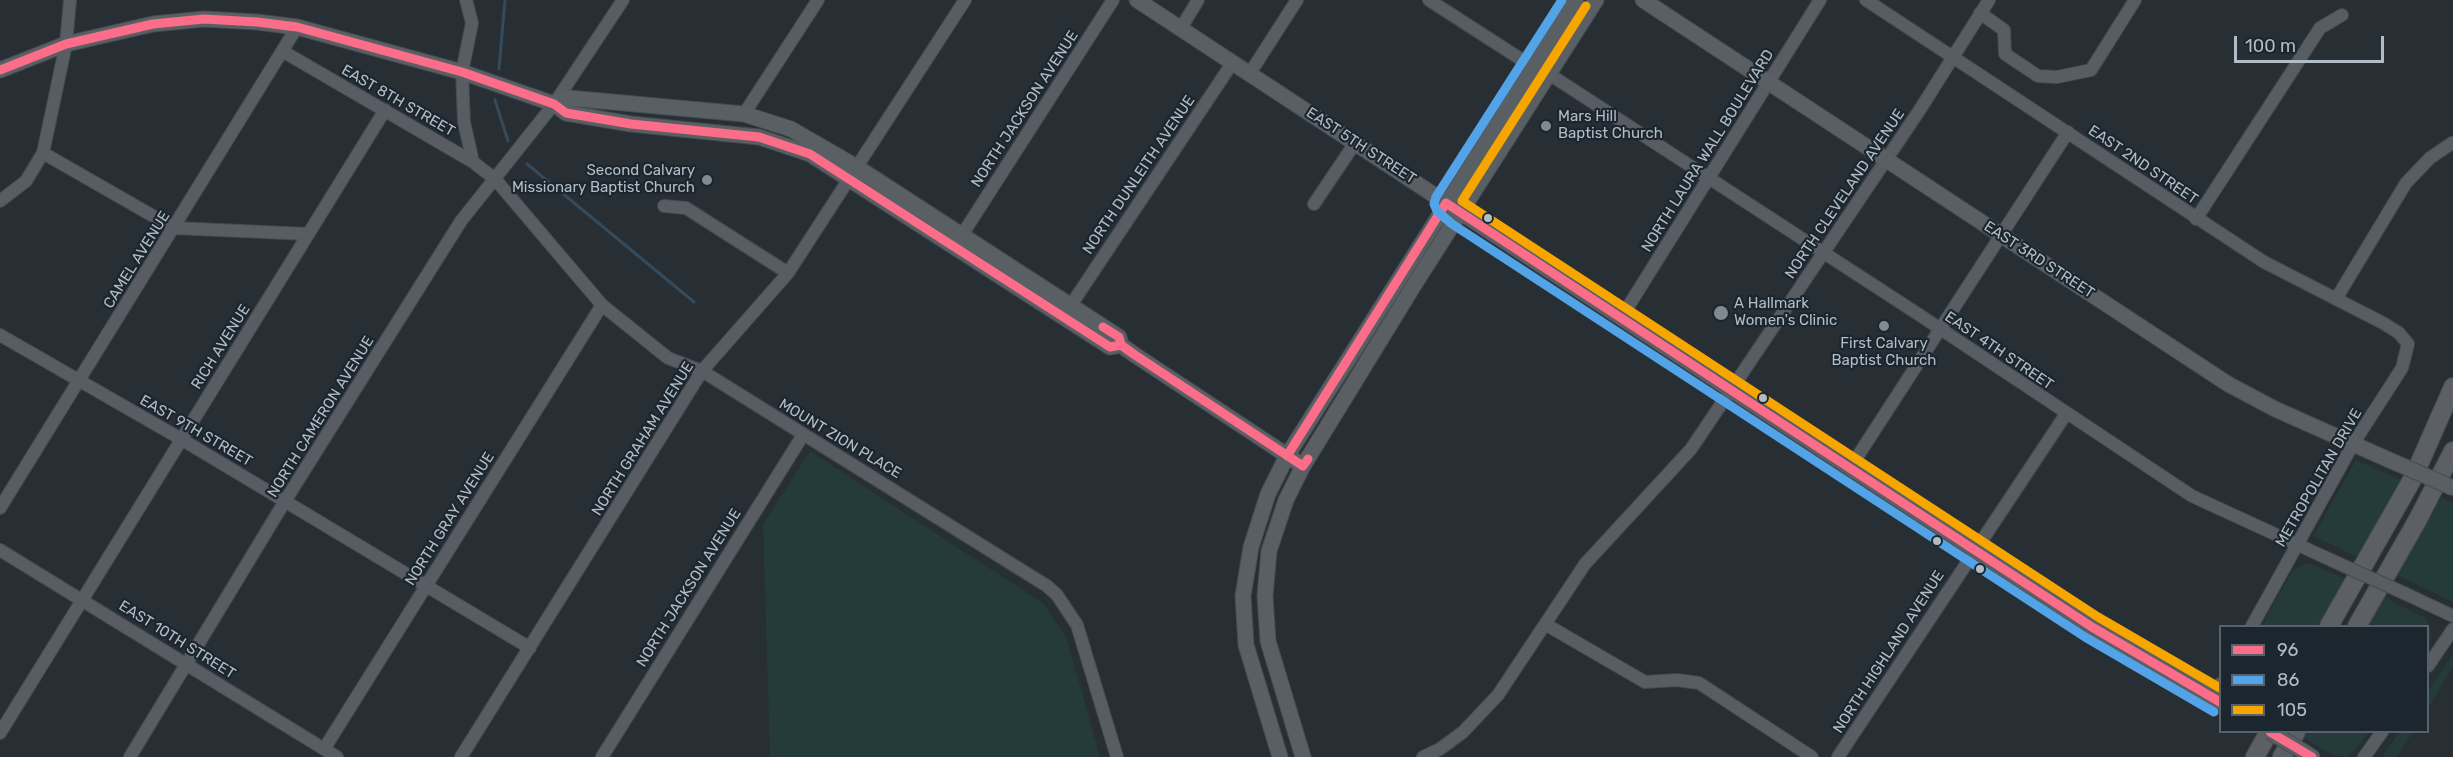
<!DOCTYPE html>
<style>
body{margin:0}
#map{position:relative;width:2453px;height:757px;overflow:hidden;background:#272e34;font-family:Rubik,sans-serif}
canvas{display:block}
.legend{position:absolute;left:2219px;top:625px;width:210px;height:108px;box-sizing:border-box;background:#1b262e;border:2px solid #57626b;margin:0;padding:8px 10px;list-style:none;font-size:18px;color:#b1bcc6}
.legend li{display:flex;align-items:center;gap:12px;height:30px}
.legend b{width:30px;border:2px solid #57626b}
.scale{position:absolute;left:2234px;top:36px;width:150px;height:27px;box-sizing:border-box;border:3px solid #b1bcc6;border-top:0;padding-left:8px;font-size:18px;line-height:21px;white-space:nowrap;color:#b1bcc6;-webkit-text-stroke:4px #1b262e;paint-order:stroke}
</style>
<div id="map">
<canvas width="2453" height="757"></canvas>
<ul class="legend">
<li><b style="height:8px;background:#fb6d88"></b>96</li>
<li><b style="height:8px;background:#53a3e8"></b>86</li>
<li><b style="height:8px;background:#f7a600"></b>105</li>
</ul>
<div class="scale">100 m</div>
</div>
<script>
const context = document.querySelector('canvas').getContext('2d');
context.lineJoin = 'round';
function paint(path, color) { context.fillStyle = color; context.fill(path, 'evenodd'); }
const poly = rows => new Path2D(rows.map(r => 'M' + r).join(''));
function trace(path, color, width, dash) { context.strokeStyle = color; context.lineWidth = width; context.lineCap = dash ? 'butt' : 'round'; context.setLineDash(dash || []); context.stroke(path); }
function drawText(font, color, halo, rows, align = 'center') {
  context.font = font + ' Rubik,sans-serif'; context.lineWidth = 4.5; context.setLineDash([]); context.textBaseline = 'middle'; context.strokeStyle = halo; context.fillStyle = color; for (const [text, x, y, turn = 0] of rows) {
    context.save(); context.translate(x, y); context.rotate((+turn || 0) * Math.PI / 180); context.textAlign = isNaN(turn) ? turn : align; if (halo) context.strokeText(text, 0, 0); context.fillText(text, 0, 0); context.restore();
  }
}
paint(poly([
 [810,451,1044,604,1067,639,1100,757,770,757,763,524],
 [2356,460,2402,480,2359,558,2313,536],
 [2441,497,2453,503,2453,602,2397,575],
 [2308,563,2346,579,2319,626,2261,626,2293,570],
 [2384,597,2427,619,2432,636,2428,647,2428,626,2367,626],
 [2453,654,2453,667,2428,708,2428,691],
 [2307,732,2369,732,2356,749,2346,757,2332,755,2304,738],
 [2400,732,2413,732,2397,757,2382,757]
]), '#253a3a');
trace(poly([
 [499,69,505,0],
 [495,100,508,141],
 [527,164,694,302]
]), '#354b5c', 3);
const minor = poly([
 [466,0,472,23,462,72,464,122,473,162],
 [1429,0,1533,67],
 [1866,0,2264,262,2383,323,2399,333,2408,344,2402,368,2353,444,2252,626],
 [1980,13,2004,30,2005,54,2038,76,2057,77,2091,70,2135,0],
 [1181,28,1198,0],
 [284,52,473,162,495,179,602,305,668,358,702,371,1047,586,1057,595,1077,625,1117,757],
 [1250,73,1297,0],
 [1549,74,1921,316,2192,496,2331,560],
 [744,114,818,0],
 [43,153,174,228,308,234],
 [0,201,26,181,43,153,66,44,70,0],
 [1314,204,1355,143],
 [664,206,686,208,788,273],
 [2196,219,2320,28,2342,15],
 [962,235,1113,0],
 [2336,299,2406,183,2430,158,2452,143],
 [1071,305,1233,62],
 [1621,318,1820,0],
 [0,335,181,439,530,648],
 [1850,468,2068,132],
 [0,508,297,27],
 [0,550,337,757],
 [2406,594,2453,616],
 [1545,624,1645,682,1677,680,1699,683,1812,757],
 [2428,666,2453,629],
 [2213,697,2220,684],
 [0,733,385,110],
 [324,749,602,305],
 [130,757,285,501,461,221,554,104,623,0],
 [461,757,702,371,788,273,965,0],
 [602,757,803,435],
 [1423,757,1440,749,1463,732,1498,695,1585,564,1691,449,1919,111,1989,0],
 [1838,757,2066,414],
 [2364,757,2382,732]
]);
const major = poly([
 [1137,0,2092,627,2220,702],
 [1643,0,2228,384,2275,409,2387,459],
 [0,70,66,44,153,24,204,19,257,22,297,27,462,72,554,104,566,113,631,124,759,137,810,154,1110,347,1121,345],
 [554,104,569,98,744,114,791,129,855,166,1119,337,1121,345,1135,355,1303,466],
 [2301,750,2312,757],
 [1280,757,1246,645,1243,596,1251,547,1268,494,1287,456,1576,0],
 [1303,757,1268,641,1265,596,1269,551,1286,500,1303,466,1414,285,1596,0]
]);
const highway = poly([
 [2329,626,2413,478,2453,387],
 [2357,626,2417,521,2453,451],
 [2255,757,2269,732],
 [2282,757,2296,732]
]);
trace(minor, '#454a4f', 14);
trace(major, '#454b51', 17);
trace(highway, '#444a4f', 20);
trace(minor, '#575d63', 12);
trace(major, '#5a5f64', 15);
trace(highway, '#5c5f63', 18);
const minorBridge = poly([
 [2331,560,2406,594]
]);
const majorBridge = poly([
 [2387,459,2453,488],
 [2270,732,2301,750]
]);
trace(minorBridge, '#454a4f', 14, []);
trace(majorBridge, '#454b51', 17, []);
trace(minorBridge, '#575d63', 12);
trace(majorBridge, '#5a5f64', 15);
trace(poly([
 [0,70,66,44,153,24,204,19,257,22,297,27,462,72,554,104,566,113,631,124,759,137,810,154,1110,347,1121,345],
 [1103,327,1119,337,1121,345,1135,355,1303,466,1308,459],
 [1287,456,1446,203,2092,627,2220,702],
 [2270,732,2312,757]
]), '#fb6d88', 9);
trace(poly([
 [1562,0,1436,197,1434,204,1437,211,1452,224,2085,637,2214,712]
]), '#53a3e8', 9);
trace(poly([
 [1586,6,1462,201,2098,617,2220,688]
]), '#f7a600', 9);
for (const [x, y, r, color] of [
 [1546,126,6,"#818a93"],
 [707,180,6,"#818a93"],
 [1488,218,5,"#b1bcc6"],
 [1721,313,8,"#818a93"],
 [1884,326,6,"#818a93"],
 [1763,398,5,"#b1bcc6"],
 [1937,541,5,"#b1bcc6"],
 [1980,569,5,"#b1bcc6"]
]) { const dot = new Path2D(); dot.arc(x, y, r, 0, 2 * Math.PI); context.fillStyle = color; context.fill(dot); trace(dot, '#1b262e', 2); }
drawText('15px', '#b1bcc6', '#1b262e', [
 ["EAST 8TH STREET",398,101,30],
 ["NORTH JACKSON AVENUE",1025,109,-57],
 ["EAST 5TH STREET",1361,146,33],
 ["NORTH LAURA WALL BOULEVARD",1708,151,-58],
 ["EAST 2ND STREET",2143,165,34],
 ["NORTH DUNLEITH AVENUE",1139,175,-56],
 ["NORTH CLEVELAND AVENUE",1845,194,-56],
 ["CAMEL AVENUE",137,260,-58],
 ["EAST 3RD STREET",2039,260,33],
 ["RICH AVENUE",221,347,-58],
 ["EAST 4TH STREET",1999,351,34],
 ["NORTH CAMERON AVENUE",321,417,-58],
 ["EAST 9TH STREET",196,431,30],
 ["NORTH GRAHAM AVENUE",643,439,-58],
 ["MOUNT ZION PLACE",840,439,31],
 ["METROPOLITAN DRIVE",2319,478,-60],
 ["NORTH GRAY AVENUE",450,519,-58],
 ["NORTH JACKSON AVENUE",689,588,-58],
 ["EAST 10TH STREET",177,640,32],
 ["NORTH HIGHLAND AVENUE",1889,652,-57]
]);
drawText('15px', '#b1bcc6', '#1b262e', [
 ["Mars Hill",1558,117],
 ["Baptist Church",1558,134],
 ["Second Calvary",695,171,"right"],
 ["Missionary Baptist Church",695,188,"right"],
 ["A Hallmark",1734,304],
 ["Women's Clinic",1734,321],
 ["First Calvary",1884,344,"center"],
 ["Baptist Church",1884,361,"center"]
], 'left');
</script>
